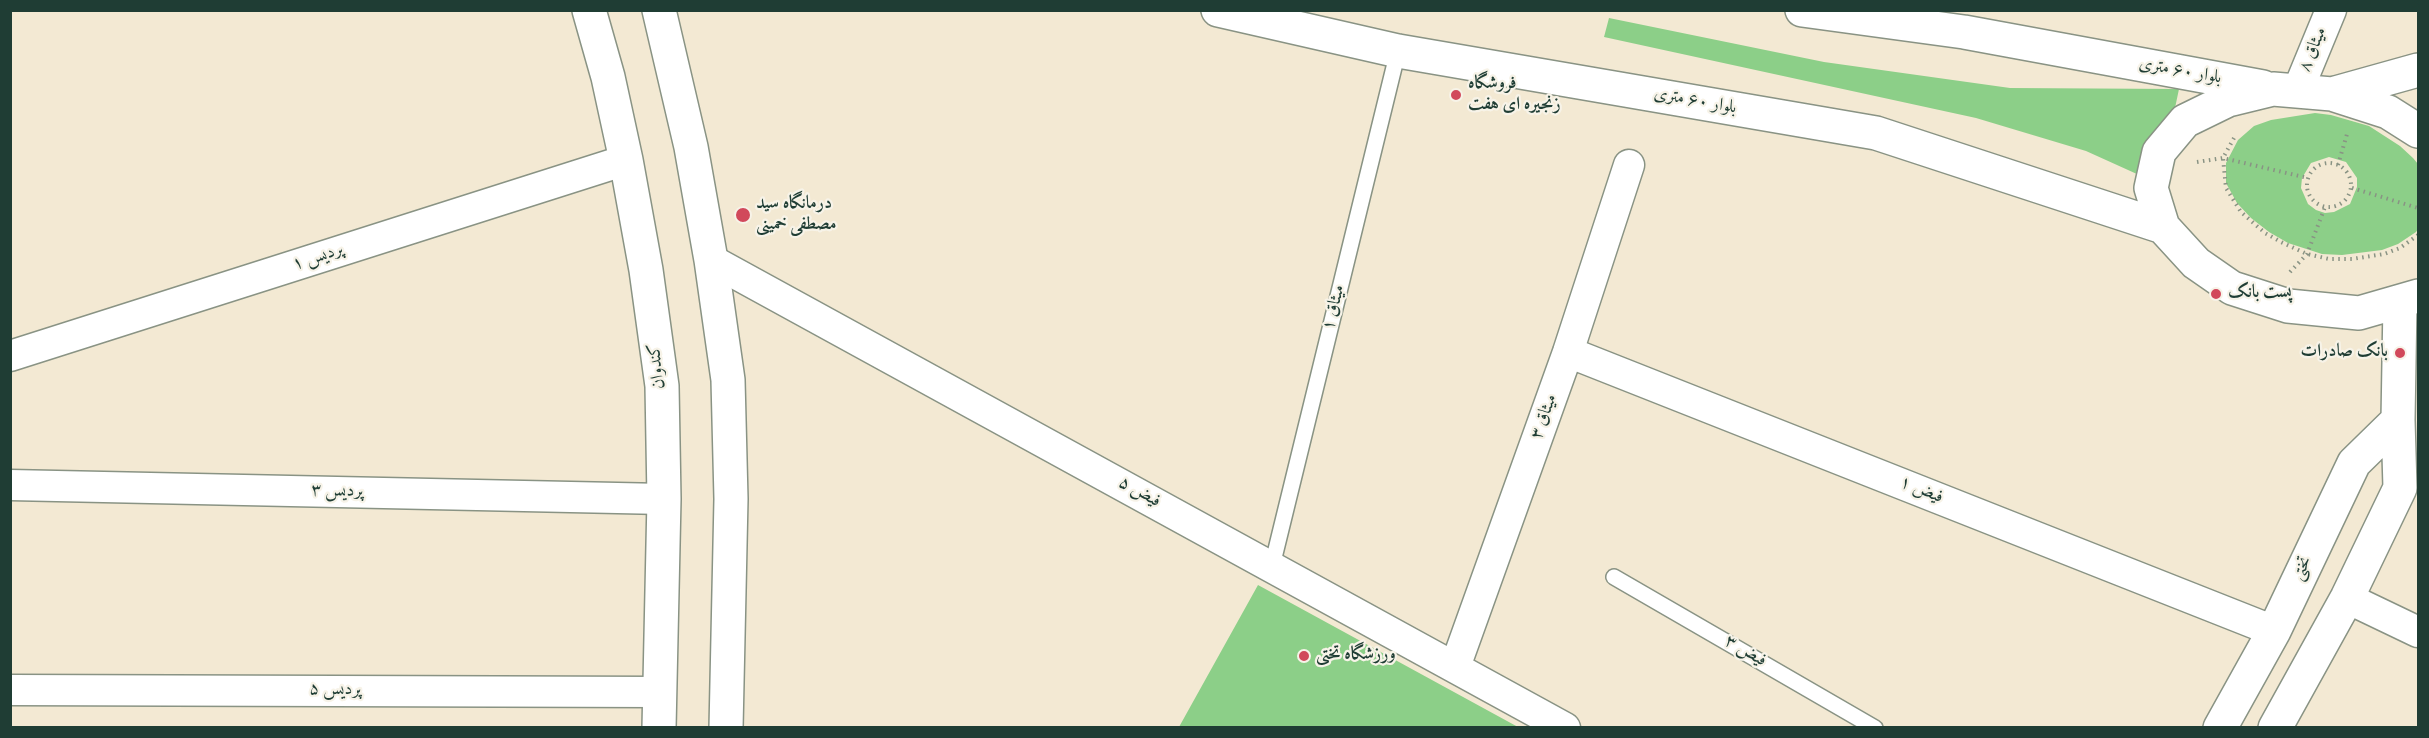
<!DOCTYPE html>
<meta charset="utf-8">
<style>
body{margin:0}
#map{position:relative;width:2429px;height:738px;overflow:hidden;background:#f3e9d3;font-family:Vollkorn,serif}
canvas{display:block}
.frame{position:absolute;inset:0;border:12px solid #1f3d34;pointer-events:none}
</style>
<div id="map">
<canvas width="2429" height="738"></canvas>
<div class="frame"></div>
</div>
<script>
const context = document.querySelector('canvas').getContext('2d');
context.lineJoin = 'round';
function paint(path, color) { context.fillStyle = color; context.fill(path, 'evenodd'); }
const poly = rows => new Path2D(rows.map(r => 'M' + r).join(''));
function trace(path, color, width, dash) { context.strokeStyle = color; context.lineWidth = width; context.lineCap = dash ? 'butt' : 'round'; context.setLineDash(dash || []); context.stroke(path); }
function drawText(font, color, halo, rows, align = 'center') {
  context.font = font + ' Vollkorn,Amiri,serif'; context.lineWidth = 4.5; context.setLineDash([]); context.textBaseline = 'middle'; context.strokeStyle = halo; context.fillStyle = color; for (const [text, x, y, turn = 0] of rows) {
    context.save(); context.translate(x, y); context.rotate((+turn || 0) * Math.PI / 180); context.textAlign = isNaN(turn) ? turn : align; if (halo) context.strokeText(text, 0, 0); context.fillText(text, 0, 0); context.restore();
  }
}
paint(poly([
 [1609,18,1824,62,2010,88,2179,89,2159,184,2086,151,1976,118,1604,37],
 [2315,113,2331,115,2369,126,2400,146,2413,158,2418,164,2418,229,2416,232,2398,244,2382,250,2342,255,2322,254,2288,243,2269,232,2251,218,2237,203,2226,183,2226,163,2238,140,2254,126,2271,120],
 [2329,157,2346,162,2357,178,2357,187,2350,204,2334,212,2325,213,2316,210,2308,204,2301,188,2302,178,2311,163],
 [1258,585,1518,727,1179,727]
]), '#8ccf88');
const lane = poly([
 [1272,566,1398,51],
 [1614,577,1875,728]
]);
const street = poly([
 [2298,90,2331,10],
 [711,260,1565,728],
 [1568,352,2274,631],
 [10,356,626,160],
 [10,485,664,499],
 [2347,598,2418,632],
 [1455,667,1568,352,1629,165],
 [10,690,660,692]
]);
const secondary = poly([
 [589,10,608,77,626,160,646,270,662,386,664,499,659,728],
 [659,10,691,147,711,260,728,380,731,499,726,728],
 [1218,10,1398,51,1876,133,2163,227],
 [1802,10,1964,32,2263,87],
 [2332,94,2418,70],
 [2418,131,2388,112,2332,94,2273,89,2228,100,2185,121,2159,152,2151,188,2163,227,2196,263,2232,288,2288,306,2359,313,2418,296],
 [2220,728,2274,631,2354,463,2398,420],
 [2275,728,2347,598,2400,488,2398,420,2400,303]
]);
trace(lane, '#899384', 18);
trace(street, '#899384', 33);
trace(secondary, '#899384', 36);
trace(poly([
 [2234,138,2223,158,2226,188,2241,212,2265,233,2281,242,2307,254,2329,259,2352,259,2384,254,2400,248,2418,235],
 [2197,162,2223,158,2308,178],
 '2307 185a22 22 0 1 1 44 0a22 22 0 1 1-44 0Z',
 [2338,165,2347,134],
 [2352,188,2418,208],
 [2290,272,2307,254,2325,207]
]), '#899384', 4, [1.5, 4.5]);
trace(lane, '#fff', 15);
trace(street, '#fff', 30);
trace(secondary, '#fff', 33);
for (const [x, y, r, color] of [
 [1456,95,6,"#d1495b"],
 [743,215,8,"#d1495b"],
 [2216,294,6,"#d1495b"],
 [2400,353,6,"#d1495b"],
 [1304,656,6,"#d1495b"]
]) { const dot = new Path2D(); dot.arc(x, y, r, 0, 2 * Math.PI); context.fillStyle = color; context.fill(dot); trace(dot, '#f7f3e8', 2); }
drawText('18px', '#1f3d34', '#f7f3e8', [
 ["میثاق ۸",2314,50,-68],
 ["بلوار ۶۰ متری",2180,72,10],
 ["بلوار ۶۰ متری",1695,102,10],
 ["پردیس ۱",318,258,-18],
 ["میثاق ۱",1335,308,-76],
 ["کندوان",658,366,-97],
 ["میثاق ۳",1545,417,-70],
 ["فیض ۱",1921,491,22],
 ["پردیس ۳",337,492,1],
 ["فیض ۵",1139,493,29],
 ["تختی",2303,569,-65],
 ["فیض ۳",1745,652,30],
 ["پردیس ۵",335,691]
]);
drawText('bold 18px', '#1f3d34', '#f7f3e8', [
 ["فروشگاه",1468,85],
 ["زنجیره ای هفت",1468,106],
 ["درمانگاه سید",756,205],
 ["مصطفی خمینی",756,226],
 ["پست بانک",2228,294],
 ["بانک صادرات",2388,353,"right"],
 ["ورزشگاه تختی",1316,656]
], 'left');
</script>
